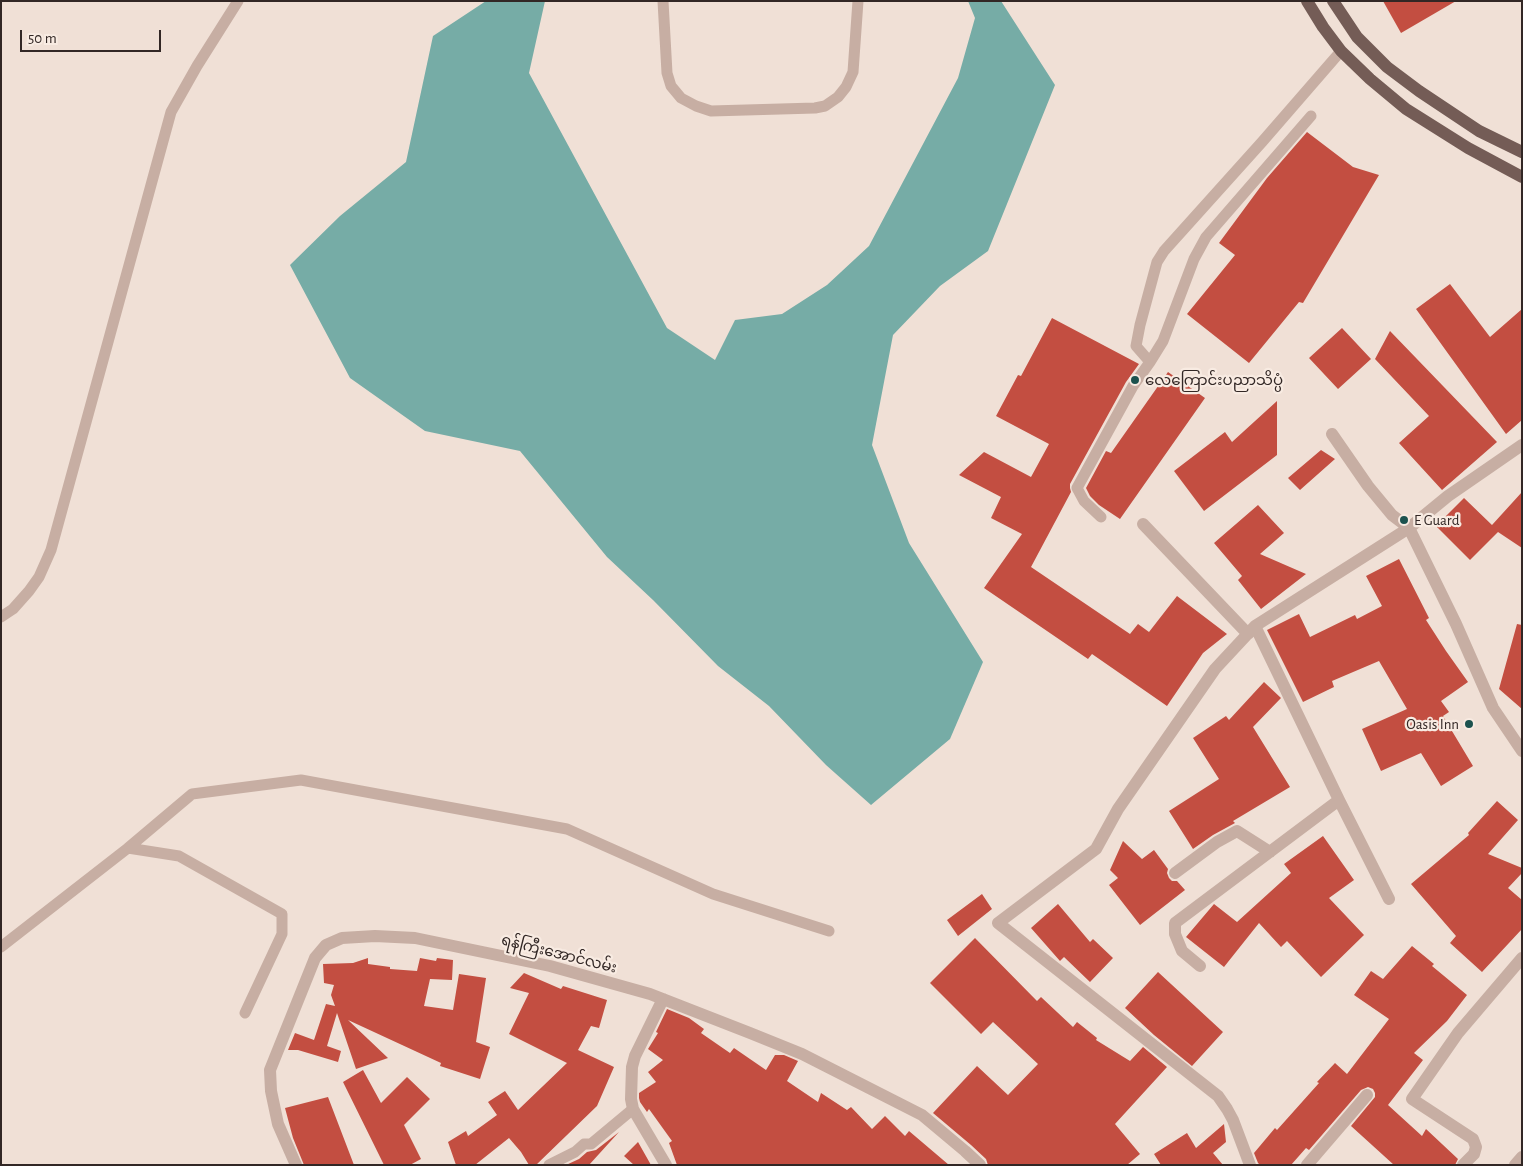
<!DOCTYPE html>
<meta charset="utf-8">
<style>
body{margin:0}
#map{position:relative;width:1523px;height:1166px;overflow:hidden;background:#f0e0d6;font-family:"Alegreya Sans",sans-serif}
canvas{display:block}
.frame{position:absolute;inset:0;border:2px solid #322725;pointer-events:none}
.scale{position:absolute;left:20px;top:30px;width:141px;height:22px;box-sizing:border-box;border:2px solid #322725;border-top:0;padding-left:6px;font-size:15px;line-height:18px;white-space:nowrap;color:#322725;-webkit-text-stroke:4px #f8ebe2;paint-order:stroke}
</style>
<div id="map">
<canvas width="1523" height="1166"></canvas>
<div class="frame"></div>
<div class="scale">50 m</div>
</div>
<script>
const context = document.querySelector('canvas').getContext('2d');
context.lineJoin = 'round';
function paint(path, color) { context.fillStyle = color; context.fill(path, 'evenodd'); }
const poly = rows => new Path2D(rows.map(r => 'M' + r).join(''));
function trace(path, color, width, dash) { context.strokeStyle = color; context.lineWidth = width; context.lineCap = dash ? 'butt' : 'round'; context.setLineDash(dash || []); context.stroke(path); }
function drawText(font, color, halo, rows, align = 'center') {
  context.font = font + ' "Alegreya Sans","Noto Sans Myanmar",sans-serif'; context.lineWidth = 4.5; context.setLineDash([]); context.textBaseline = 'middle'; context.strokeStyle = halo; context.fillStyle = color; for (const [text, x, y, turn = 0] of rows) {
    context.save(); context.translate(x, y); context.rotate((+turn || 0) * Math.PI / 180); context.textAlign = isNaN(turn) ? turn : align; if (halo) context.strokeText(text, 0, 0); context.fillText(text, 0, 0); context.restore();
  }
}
paint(poly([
 [486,1,545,1,529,73,667,328,715,360,735,320,782,314,827,285,869,246,958,78,975,18,968,1,1001,1,1055,85,988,251,940,286,893,335,872,445,909,543,983,662,950,739,871,805,826,765,769,706,718,666,653,600,607,557,520,451,425,431,350,378,290,265,340,216,406,162,433,36]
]), '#76aca6');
paint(poly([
 [1383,1,1456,1,1401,33],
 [1307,132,1353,167,1379,175,1303,303,1299,302,1249,363,1187,314,1235,255,1219,243,1267,178],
 [1450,284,1490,337,1522,309,1522,420,1506,434,1416,309],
 [1052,318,1139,364,1126,382,1070,484,1070,488,1071,492,1031,567,1130,634,1138,624,1149,632,1177,596,1227,634,1203,653,1167,706,1092,654,1088,659,984,588,1022,534,991,518,1001,497,959,475,984,452,1031,477,1049,444,996,416,1018,375,1021,376],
 [1342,328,1371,359,1338,389,1309,358],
 [1390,331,1497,442,1442,490,1399,443,1429,416,1375,359],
 [1168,372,1205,398,1120,519,1099,505,1090,496,1086,488,1106,451,1111,453],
 [1277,401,1277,455,1204,511,1174,471,1225,432,1232,442],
 [1321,450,1335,459,1300,490,1288,478],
 [1522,492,1522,548,1498,532,1470,560,1436,526,1464,498,1492,525],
 [1258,505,1284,533,1260,554,1306,574,1261,609,1238,580,1242,576,1214,543],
 [1399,559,1429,618,1426,620,1446,651,1468,682,1441,701,1449,712,1443,716,1473,766,1441,786,1421,753,1381,771,1362,729,1407,709,1379,661,1332,681,1334,687,1303,702,1267,630,1299,614,1310,637,1355,615,1357,619,1382,606,1366,576],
 [1517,624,1522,625,1522,709,1499,689],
 [1264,682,1281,698,1253,727,1290,787,1233,821,1235,823,1213,835,1193,849,1169,811,1219,779,1193,738,1226,716,1229,720],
 [1497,801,1518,820,1488,854,1522,868,1522,873,1508,888,1522,900,1522,929,1482,972,1450,943,1456,936,1411,884,1469,835,1468,833],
 [1323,836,1354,880,1329,898,1364,935,1321,977,1287,941,1281,947,1259,923,1224,967,1186,937,1214,904,1237,922,1291,873,1284,864],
 [1123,841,1142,859,1154,850,1168,869,1167,873,1169,878,1172,881,1177,881,1185,890,1140,925,1109,885,1118,878,1110,870],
 [982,894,992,909,958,936,947,920],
 [1058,904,1090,942,1093,939,1113,958,1090,982,1064,957,1060,961,1031,928],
 [975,938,1037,1001,1041,997,1073,1027,1077,1022,1097,1038,1096,1040,1130,1061,1143,1047,1167,1067,1115,1124,1140,1154,1127,1165,988,1165,986,1159,971,1145,933,1113,977,1066,1008,1095,1038,1064,993,1022,981,1034,930,983],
 [1412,946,1434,964,1432,966,1467,995,1447,1021,1414,1053,1423,1060,1388,1105,1422,1136,1426,1129,1458,1159,1455,1165,1394,1165,1351,1126,1375,1097,1375,1093,1373,1089,1368,1087,1361,1090,1309,1150,1306,1148,1291,1165,1260,1165,1258,1163,1254,1153,1275,1128,1277,1130,1319,1083,1317,1082,1335,1063,1347,1074,1389,1019,1354,995,1371,971,1383,979],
 [368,958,368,964,390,967,390,969,417,971,420,958,436,961,437,958,453,960,452,980,430,979,424,1006,453,1010,459,974,486,978,476,1042,490,1047,480,1079,440,1066,441,1063,348,1020,388,1058,356,1069,337,1013,327,1046,341,1051,338,1062,298,1050,288,1050,295,1033,314,1040,326,1004,335,1006,331,995,334,985,324,983,323,964,353,963],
 [1158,972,1223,1032,1192,1066,1154,1035,1125,1008],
 [524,973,561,989,563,986,607,1000,599,1028,591,1026,578,1050,614,1067,597,1106,536,1165,529,1165,521,1152,509,1138,475,1165,456,1165,448,1142,466,1131,468,1136,497,1115,488,1102,505,1091,518,1110,567,1063,509,1034,529,993,510,988],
 [667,1009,689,1018,704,1029,701,1033,730,1053,734,1048,766,1070,775,1055,784,1055,798,1061,787,1081,818,1102,821,1093,847,1110,851,1107,872,1129,885,1116,905,1136,909,1131,949,1165,677,1165,669,1143,672,1141,649,1109,647,1112,640,1102,639,1098,639,1093,656,1082,648,1072,663,1060,648,1049,658,1033,656,1032],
 [363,1070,381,1103,407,1077,430,1099,404,1125,421,1159,410,1165,384,1165,343,1082],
 [328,1097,354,1165,304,1165,293,1138,285,1108],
 [1224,1124,1226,1142,1213,1153,1223,1165,1161,1165,1154,1154,1187,1133,1196,1148],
 [619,1132,589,1165,566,1165,579,1159,587,1152,596,1150],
 [638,1142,651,1165,634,1165,624,1156]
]), '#c34e41');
trace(poly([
 [663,1,667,73,671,86,681,98,696,106,711,111,815,108,825,106,838,97,846,87,853,72,858,1],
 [1150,362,1136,346,1140,325,1157,262,1164,251,1262,142,1341,51],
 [1101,517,1084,501,1077,488,1133,386,1150,362,1163,341,1194,259,1206,237,1311,116],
 [1,617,13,609,29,591,39,577,51,550,171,112,197,66,238,1],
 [128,848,192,794,301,780,567,829,713,894,829,931],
 [1,947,128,848,179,856,282,914,282,934,245,1013],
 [549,1165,575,1152,584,1144,591,1144,633,1109]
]), '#c7aea3', 11);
trace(poly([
 [1332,434,1368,486,1392,515,1409,528,1456,624,1493,708,1522,751],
 [1143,524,1248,634],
 [1255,626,1339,800,1389,899],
 [1175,873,1217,842,1237,831,1270,852],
 [1200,966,1182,951,1175,934,1175,923,1339,800],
 [663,999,635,1056,632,1067,631,1099,633,1109,666,1165],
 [296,1165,278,1124,271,1091,270,1070,315,958,326,945,342,938,375,936,415,938,550,966,650,994,750,1033,802,1054,922,1115,965,1151,980,1165],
 [1250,1165,1233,1120,1227,1109,1218,1096,998,923,1096,849,1118,809,1215,669,1255,626,1409,528,1448,496,1522,445],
 [1307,1165,1367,1095],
 [1463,1165,1474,1154,1476,1147,1473,1139,1412,1099,1458,1033,1522,958],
 [1515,1165,1522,1157]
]), '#c7aea3', 12);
trace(poly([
 [1307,1,1323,27,1341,51,1370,79,1406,109,1468,148,1522,177],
 [1333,1,1357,37,1387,67,1419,91,1479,131,1522,152]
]), '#745c56', 12);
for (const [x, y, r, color] of [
 [1135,380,5,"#1c524e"],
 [1404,520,5,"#1c524e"],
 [1469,724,5,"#1c524e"]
]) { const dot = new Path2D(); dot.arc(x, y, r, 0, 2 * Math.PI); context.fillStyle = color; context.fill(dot); trace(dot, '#f8ebe2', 2); }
drawText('15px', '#322725', '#f8ebe2', [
 ["လေကြောင်းပညာသိပ္ပံ",1145,380],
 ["E Guard",1414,520],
 ["Oasis Inn",1459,724,"right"]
], 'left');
drawText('15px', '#322725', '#f8ebe2', [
 ["ရန်ကြီးအောင်လမ်း",559,954,14]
]);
</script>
